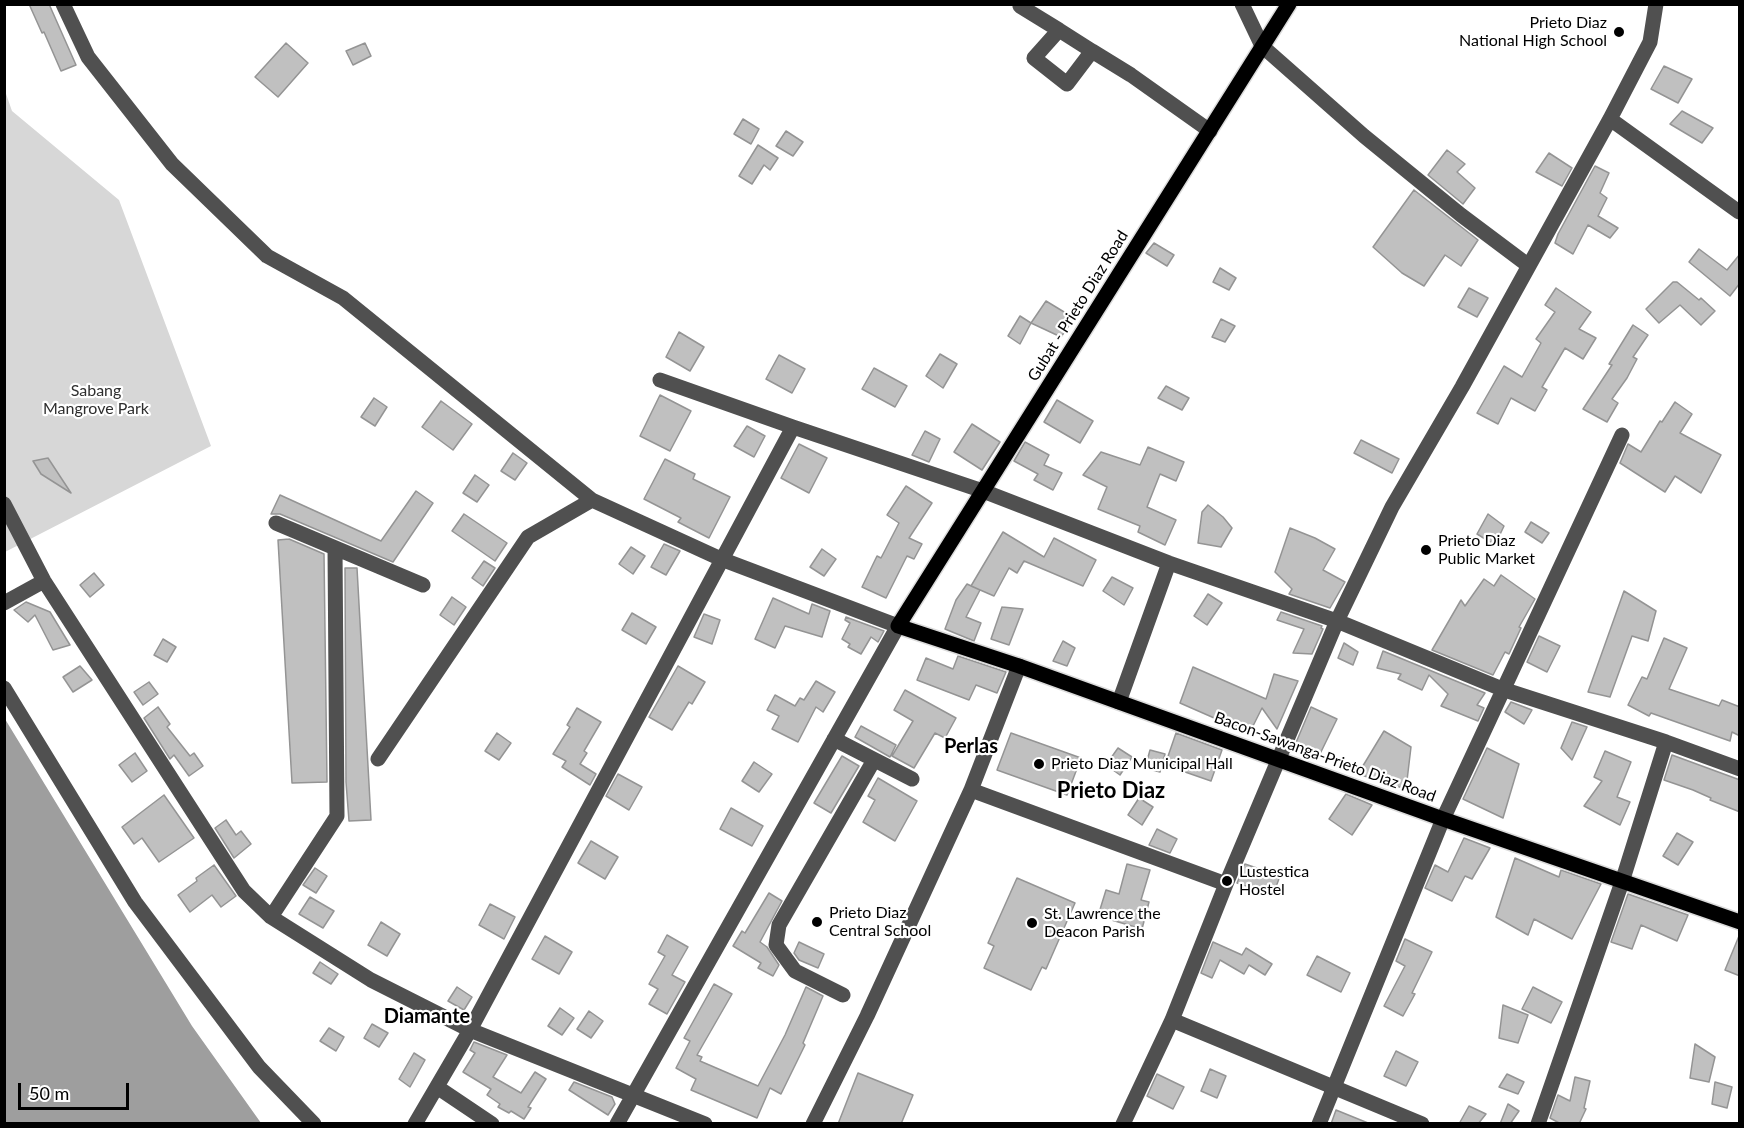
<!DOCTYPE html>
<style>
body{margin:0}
#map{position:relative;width:1744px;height:1128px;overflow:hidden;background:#fff;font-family:Lato,sans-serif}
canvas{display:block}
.frame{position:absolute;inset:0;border:6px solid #000;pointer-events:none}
.scale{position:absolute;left:18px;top:1083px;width:111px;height:27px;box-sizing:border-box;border:3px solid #000;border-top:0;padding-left:8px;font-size:18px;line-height:21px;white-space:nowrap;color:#000;-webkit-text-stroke:4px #fff;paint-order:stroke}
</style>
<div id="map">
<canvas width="1744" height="1128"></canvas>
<div class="frame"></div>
<div class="scale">50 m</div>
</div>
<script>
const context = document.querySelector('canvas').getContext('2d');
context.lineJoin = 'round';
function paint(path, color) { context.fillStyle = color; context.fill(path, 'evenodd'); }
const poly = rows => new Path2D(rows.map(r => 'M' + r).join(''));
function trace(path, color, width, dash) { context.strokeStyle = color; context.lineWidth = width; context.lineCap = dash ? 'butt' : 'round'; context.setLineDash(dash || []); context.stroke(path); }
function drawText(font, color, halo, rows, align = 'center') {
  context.font = font + ' Lato,sans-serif'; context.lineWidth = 4.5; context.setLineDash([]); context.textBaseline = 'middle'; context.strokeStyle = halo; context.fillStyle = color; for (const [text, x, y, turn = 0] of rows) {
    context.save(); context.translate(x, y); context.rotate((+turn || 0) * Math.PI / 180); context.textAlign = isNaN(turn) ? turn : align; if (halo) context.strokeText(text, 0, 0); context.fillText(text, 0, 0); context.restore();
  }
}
paint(poly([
 [4,88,12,111,119,200,211,446,5,552]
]), '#d7d7d7');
paint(poly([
 [5,719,192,1026,261,1123,5,1123]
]), '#9e9e9e');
const building = poly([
 [29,4,49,4,76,65,61,71,44,32,42,33,29,4],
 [286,43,308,63,278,97,255,77,286,43],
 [365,43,371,56,353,65,346,51,365,43],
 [1664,66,1692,79,1678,103,1651,89,1664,66],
 [1682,111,1713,128,1702,143,1670,124,1682,111],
 [743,119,759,129,751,144,734,134,743,119],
 [786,131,803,142,793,156,776,146,786,131],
 [758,145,778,158,770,170,764,165,752,184,739,176,758,145],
 [1447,150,1465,164,1457,172,1475,188,1463,204,1428,175,1447,150],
 [1549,153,1572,168,1562,186,1536,172,1549,153],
 [1595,166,1609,173,1600,193,1607,198,1598,216,1618,228,1610,238,1588,225,1573,254,1555,243,1558,234,1595,166],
 [1414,190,1478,240,1461,266,1445,255,1424,286,1402,273,1373,247,1414,190],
 [1154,243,1174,255,1167,266,1146,253,1154,243],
 [1699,249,1727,270,1740,254,1740,283,1730,296,1689,262,1699,249],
 [1220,268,1236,278,1229,290,1213,282,1220,268],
 [1673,282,1677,282,1699,300,1701,298,1715,311,1701,325,1680,305,1659,323,1646,309,1673,282],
 [1469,288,1488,298,1477,317,1458,307,1469,288],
 [1556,288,1591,312,1579,329,1596,338,1583,359,1565,348,1542,387,1547,390,1535,411,1511,398,1498,424,1477,413,1504,366,1522,377,1541,343,1536,339,1555,312,1545,305,1556,288],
 [1046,301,1074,318,1061,337,1031,323,1046,301],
 [1020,316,1031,323,1020,344,1008,336,1020,316],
 [1221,319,1235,326,1225,342,1212,337,1221,319],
 [1633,325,1648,335,1633,357,1637,359,1627,378,1612,399,1618,403,1607,422,1583,409,1612,365,1609,364,1633,325],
 [679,332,704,347,690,371,666,357,679,332],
 [940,354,957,364,943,388,926,376,940,354],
 [779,355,805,369,792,393,766,379,779,355],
 [874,368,907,386,895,407,862,389,874,368],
 [1166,386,1189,398,1182,410,1158,398,1166,386],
 [660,395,691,411,670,451,640,436,660,395],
 [374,398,387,407,375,426,361,417,374,398],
 [1057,400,1093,421,1080,443,1044,422,1057,400],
 [441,401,472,424,453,450,422,427,441,401],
 [1675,402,1692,414,1680,433,1721,455,1701,493,1675,476,1665,492,1620,463,1628,444,1641,452,1660,421,1662,422,1675,402],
 [972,424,1000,442,982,470,954,452,972,424],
 [747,426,765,436,754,457,734,446,747,426],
 [925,431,940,439,929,462,912,455,925,431],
 [1361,440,1399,459,1392,473,1354,453,1361,440],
 [1025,442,1049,455,1044,465,1062,473,1053,490,1034,480,1038,474,1014,461,1025,442],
 [799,444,827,458,809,493,781,478,799,444],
 [1148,447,1184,462,1176,481,1160,474,1147,507,1176,520,1165,545,1138,532,1140,526,1098,509,1107,487,1083,475,1101,452,1140,465,1148,447],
 [513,453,527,463,515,480,501,471,513,453],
 [48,458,71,493,41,474,33,461,48,458],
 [665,459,695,474,693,479,730,497,709,538,678,522,681,518,644,499,665,459],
 [475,475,489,485,477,502,463,493,475,475],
 [906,486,932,503,909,538,922,544,914,559,907,556,886,598,862,587,877,556,881,558,899,523,887,515,906,486],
 [416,491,433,503,393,562,280,514,271,514,280,495,381,541,416,491],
 [1208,505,1223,517,1232,528,1221,547,1198,543,1202,512,1208,505],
 [464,514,507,543,495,561,452,531,464,514],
 [1488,514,1504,526,1495,545,1477,534,1488,514],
 [1531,522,1549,533,1542,543,1525,532,1531,522],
 [1290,528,1315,538,1335,549,1323,570,1345,582,1330,608,1289,594,1292,589,1275,572,1290,528],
 [1003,532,1044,557,1054,538,1096,560,1083,586,1024,561,1017,573,1009,568,994,596,971,586,1003,532],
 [289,539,324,554,327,782,292,783,278,540,289,539],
 [664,544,680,551,666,575,651,567,664,544],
 [631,547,645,556,633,574,619,564,631,547],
 [822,549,836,559,824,576,810,567,822,549],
 [484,561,495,568,483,586,472,578,484,561],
 [345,568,357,568,371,820,349,821,346,782,345,568],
 [94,573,104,585,90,597,80,585,94,573],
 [1501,575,1535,599,1519,627,1521,628,1509,654,1505,652,1493,675,1432,650,1461,600,1465,606,1484,579,1494,586,1501,575],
 [1112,577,1133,588,1124,605,1103,591,1112,577],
 [967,584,980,590,966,617,981,623,974,641,945,629,956,600,967,584],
 [1624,591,1656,611,1648,641,1632,636,1610,697,1588,692,1624,591],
 [1208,594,1222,603,1207,625,1194,616,1208,594],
 [452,597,466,607,454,625,440,615,452,597],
 [773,598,809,614,812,604,830,611,822,637,785,626,775,648,755,639,773,598],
 [26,602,50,612,70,645,53,650,35,615,28,622,14,610,26,602],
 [1002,607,1023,609,1009,645,991,639,1002,607],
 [1281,612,1322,626,1321,628,1323,629,1312,654,1293,653,1304,629,1277,620,1281,612],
 [632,613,656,627,646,644,622,630,632,613],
 [704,614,720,620,712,644,694,637,704,614],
 [846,617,854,620,884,631,878,642,871,637,861,654,848,647,850,644,842,639,850,623,845,620,846,617],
 [1539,636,1560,646,1547,672,1527,662,1539,636],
 [1664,638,1687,648,1669,689,1719,706,1722,700,1740,707,1740,736,1732,732,1730,741,1651,713,1649,716,1628,705,1642,677,1647,679,1664,638],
 [163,639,176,647,167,662,154,655,163,639],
 [1063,641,1075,648,1067,666,1053,661,1063,641],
 [1344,643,1358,652,1353,665,1338,658,1344,643],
 [1383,651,1485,693,1477,705,1484,708,1478,721,1441,706,1448,694,1429,675,1422,690,1398,679,1401,674,1377,668,1383,651],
 [958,656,1006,672,997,693,976,685,969,700,917,680,926,658,953,669,958,656],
 [80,666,92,680,73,692,63,677,80,666],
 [678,666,705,682,692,704,689,702,672,730,649,717,678,666],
 [1193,667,1266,699,1274,674,1298,681,1277,729,1262,708,1251,730,1221,721,1180,703,1193,667],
 [816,681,835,692,823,712,816,707,798,742,772,729,779,716,767,710,775,695,795,706,800,698,804,700,816,681],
 [149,682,158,694,143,705,134,692,149,682],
 [905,690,956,718,945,738,935,733,914,768,892,756,913,721,894,710,905,690],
 [1511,702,1532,710,1524,724,1505,712,1511,702],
 [158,707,170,724,167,727,190,756,194,753,203,766,189,776,174,755,170,759,144,718,158,707],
 [1311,707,1337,719,1319,756,1295,745,1311,707],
 [577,708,601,722,584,751,587,753,580,764,596,774,590,785,562,767,566,761,553,754,570,727,567,725,577,708],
 [1572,722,1587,727,1572,760,1561,748,1572,722],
 [861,726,896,745,890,757,855,737,861,726],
 [1384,731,1411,747,1406,789,1358,774,1384,731],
 [497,733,511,743,499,760,485,751,497,733],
 [1011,733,1081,758,1067,795,997,770,1011,733],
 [1176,733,1222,750,1211,781,1165,765,1176,733],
 [1118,748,1132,757,1120,775,1106,765,1118,748],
 [1487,748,1519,764,1503,818,1463,799,1487,748],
 [1150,750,1165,754,1160,772,1145,768,1150,750],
 [1605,751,1631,762,1617,797,1630,802,1620,825,1584,806,1602,781,1594,777,1605,751],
 [135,753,147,771,132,782,119,765,135,753],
 [1672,755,1740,780,1740,812,1710,800,1711,798,1693,790,1664,780,1672,755],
 [842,756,859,766,831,813,814,803,842,756],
 [754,762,772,774,759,792,742,781,754,762],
 [618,774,642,787,629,810,606,796,618,774],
 [878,778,917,801,895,841,863,822,875,800,868,796,878,778],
 [1346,794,1372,805,1352,835,1329,819,1346,794],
 [164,795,194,838,159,862,142,838,134,844,122,827,164,795],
 [1139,798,1153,807,1142,825,1128,815,1139,798],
 [731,808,763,826,752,846,720,829,731,808],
 [226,820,236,835,241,831,251,844,234,858,215,828,226,820],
 [1157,829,1177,839,1170,853,1149,845,1157,829],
 [1677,833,1693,842,1678,865,1663,856,1677,833],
 [1464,838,1490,848,1472,879,1465,876,1452,901,1425,888,1435,865,1448,872,1464,838],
 [591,841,618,857,605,879,578,863,591,841],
 [1515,858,1559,877,1561,870,1601,884,1572,939,1534,919,1528,935,1496,917,1515,858],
 [1127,864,1150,870,1141,900,1149,902,1142,929,1098,916,1106,890,1119,894,1127,864],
 [1245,864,1280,876,1273,895,1237,883,1245,864],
 [214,865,236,896,221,907,212,895,190,912,178,895,197,881,196,878,214,865],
 [315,868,327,876,316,893,303,885,315,868],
 [1017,878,1075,903,1046,969,1042,967,1031,990,984,968,994,946,988,943,1017,878],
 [769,893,782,901,760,942,767,947,779,965,773,976,758,968,761,963,733,946,742,931,745,933,769,893],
 [1628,894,1688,915,1677,941,1641,925,1632,949,1611,942,1628,894],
 [310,897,334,911,323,928,299,914,310,897],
 [490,904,515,917,504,939,479,925,490,904],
 [381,922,400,934,387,956,368,945,381,922],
 [667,935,688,947,672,975,685,982,667,1014,649,1004,658,989,649,984,665,956,658,952,667,935],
 [545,936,572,952,559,974,532,959,545,936],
 [1739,936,1740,936,1740,976,1725,970,1739,936],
 [1405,939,1432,952,1412,993,1415,994,1403,1016,1384,1006,1405,966,1396,961,1405,939],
 [799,942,824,954,818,968,799,960,794,953,799,942],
 [1213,942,1242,955,1246,948,1272,964,1265,975,1249,965,1244,974,1220,960,1212,978,1201,973,1213,942],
 [1317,956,1350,973,1341,992,1307,975,1317,956],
 [320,962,338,974,331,984,313,973,320,962],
 [714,984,732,994,697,1055,702,1057,700,1061,758,1086,785,1035,806,987,823,996,803,1043,805,1045,781,1094,770,1088,757,1118,691,1090,696,1079,676,1068,690,1041,684,1038,714,984],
 [457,987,472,997,464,1010,448,1001,457,987],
 [1533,987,1562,1002,1551,1023,1522,1009,1533,987],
 [1503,1005,1528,1015,1518,1043,1499,1038,1503,1005],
 [560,1008,574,1018,562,1035,548,1026,560,1008],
 [589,1011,603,1021,591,1038,577,1029,589,1011],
 [372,1024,388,1033,379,1047,364,1038,372,1024],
 [329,1028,344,1037,336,1051,320,1041,329,1028],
 [474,1042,507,1055,493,1077,521,1093,535,1072,546,1079,528,1107,531,1108,524,1119,511,1111,509,1113,498,1107,500,1104,487,1095,491,1089,463,1072,475,1053,470,1050,474,1042],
 [1695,1044,1715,1057,1709,1082,1690,1078,1695,1044],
 [1396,1051,1418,1062,1406,1086,1384,1076,1396,1051],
 [414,1053,425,1060,410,1087,399,1079,414,1053],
 [1210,1069,1226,1076,1217,1098,1201,1091,1210,1069],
 [858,1073,913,1095,901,1124,838,1124,858,1073],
 [1157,1074,1184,1087,1173,1109,1147,1096,1157,1074],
 [1507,1074,1524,1082,1518,1094,1499,1087,1507,1074],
 [1575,1077,1590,1081,1584,1108,1586,1109,1579,1124,1561,1124,1550,1118,1558,1095,1570,1101,1575,1077],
 [574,1082,612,1097,615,1104,608,1115,569,1090,574,1082],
 [1715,1082,1732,1087,1727,1108,1712,1104,1715,1082],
 [1508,1104,1519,1111,1510,1124,1500,1124,1508,1104],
 [1469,1106,1486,1114,1478,1124,1459,1124,1469,1106],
 [1336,1110,1368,1123,1368,1124,1331,1124,1336,1110]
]);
paint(building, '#c0c0c0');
trace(building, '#949494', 1.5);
const major = poly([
 [1289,4,898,626,1019,666,1443,819,1740,922]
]);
trace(major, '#dbdbdb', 18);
trace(poly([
 [63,4,88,57,172,164,267,256,343,298,592,500,721,559,898,626,617,1124],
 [1242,4,1262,46,1364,136,1461,215,1529,266],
 [1020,6,1059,30],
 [1059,30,1092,51,1067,84,1034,58,1059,30],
 [1092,51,1131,75,1210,131],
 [1610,119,1739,212],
 [660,380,793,427,983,491,1169,563,1337,621,1502,689,1666,742,1740,769],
 [4,504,44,581,244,891,271,917,371,980,470,1030,705,1124],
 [276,523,423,585],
 [4,603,44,581],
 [1019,666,971,790,1226,884],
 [4,688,135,902,259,1067,314,1124],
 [1119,702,1169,563],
 [834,739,912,779],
 [378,759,528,537,592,500],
 [271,917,337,816,335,548],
 [843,995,795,971,776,945,779,925,874,760],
 [1172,1020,1422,1124],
 [437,1087,492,1124],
 [415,1124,470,1030,793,427],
 [813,1124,867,1016,971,790],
 [1123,1124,1172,1020,1226,884,1337,621,1392,507,1462,387,1610,119,1650,42,1656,4],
 [1319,1124,1443,819,1622,435],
 [1538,1124,1622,882,1666,742]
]), '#505050', 15);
trace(major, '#000', 15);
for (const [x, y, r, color] of [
 [1619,32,6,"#000"],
 [1426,550,6,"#000"],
 [1039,764,6,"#000"],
 [1227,881,6,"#000"],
 [817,922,6,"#000"],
 [1032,923,6,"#000"]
]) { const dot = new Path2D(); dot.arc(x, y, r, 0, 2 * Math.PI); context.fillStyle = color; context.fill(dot); trace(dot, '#fff', 2); }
drawText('16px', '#000', '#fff', [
 ["Prieto Diaz",1607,23,"right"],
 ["National High School",1607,41,"right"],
 ["Prieto Diaz",1438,541],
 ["Public Market",1438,559],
 ["Prieto Diaz Municipal Hall",1051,764],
 ["Lustestica",1239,872],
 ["Hostel",1239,890],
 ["Prieto Diaz",829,913],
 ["Central School",829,931],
 ["St. Lawrence the",1044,914],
 ["Deacon Parish",1044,932]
], 'left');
drawText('16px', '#000', '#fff', [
 ["Gubat - Prieto Diaz Road",1078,306,-58],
 ["Bacon-Sawanga-Prieto Diaz Road",1325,757,20]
]);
drawText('16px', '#2e2e2e', '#fff', [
 ["Sabang",96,391],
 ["Mangrove Park",96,409]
]);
drawText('bold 20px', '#000', '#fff', [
 ["Perlas",971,747],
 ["Diamante",427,1017]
]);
drawText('bold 22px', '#000', '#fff', [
 ["Prieto Diaz",1111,791]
]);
</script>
